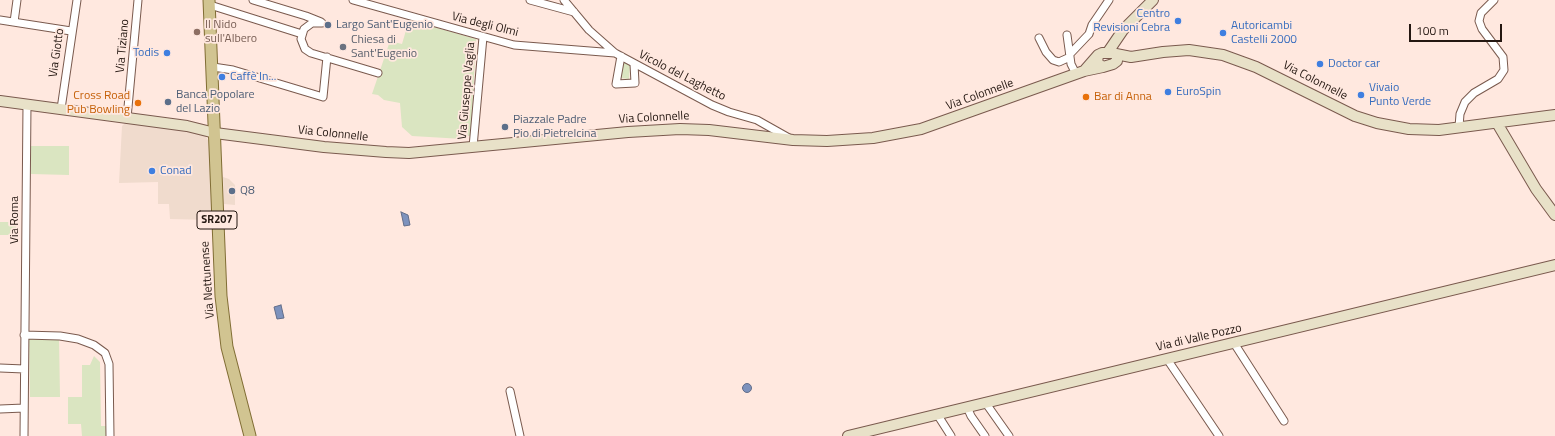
<!DOCTYPE html>
<meta charset="utf-8">
<style>
body{margin:0}
#map{position:relative;width:1555px;height:436px;overflow:hidden;background:#ffe8df;font-family:"Titillium Web",sans-serif}
canvas{display:block}
.scale{position:absolute;left:1409px;top:24px;width:93px;height:18px;box-sizing:border-box;border:2px solid #241711;border-top:0;padding-left:5px;font-size:12px;line-height:14px;white-space:nowrap;color:#241711;-webkit-text-stroke:3px #ffe8df;paint-order:stroke}
</style>
<div id="map">
<canvas width="1555" height="436"></canvas>
<div class="scale">100 m</div>
</div>
<script>
const context = document.querySelector('canvas').getContext('2d');
context.lineJoin = 'round';
function paint(path, color) { context.fillStyle = color; context.fill(path, 'evenodd'); }
const poly = rows => new Path2D(rows.map(r => 'M' + r).join(''));
function trace(path, color, width, dash) { context.strokeStyle = color; context.lineWidth = width; context.lineCap = dash ? 'butt' : 'round'; context.setLineDash(dash || []); context.stroke(path); }
function drawText(font, color, halo, rows, align = 'center') {
  context.font = font + ' "Titillium Web",sans-serif'; context.lineWidth = 3.5; context.setLineDash([]); context.textBaseline = 'middle'; context.strokeStyle = halo; context.fillStyle = color; for (const [text, x, y, turn = 0] of rows) {
    context.save(); context.translate(x, y); context.rotate((+turn || 0) * Math.PI / 180); context.textAlign = isNaN(turn) ? turn : align; if (halo) context.strokeText(text, 0, 0); context.fillText(text, 0, 0); context.restore();
  }
}
paint(poly([
 [125,123,187,130,205,134,211,147,211,220,170,219,169,204,158,204,158,182,119,183,122,126],
 [223,177,229,179,235,185,235,205,224,204]
]), '#f0dbcd');
paint(poly([
 [409,20,476,39,471,136,467,136,463,139,412,136,402,127,400,103,384,100,378,95,372,94,390,41,402,44],
 [623,62,630,65,629,79,620,78],
 [31,146,69,146,69,175,31,174],
 [0,222,16,222,16,235,0,235],
 [59,337,60,397,30,397,29,338],
 [94,356,100,362,101,426,107,426,107,436,82,436,81,424,68,424,68,397,82,397,82,365,90,365]
]), '#dae5c1');
const water = poly([
 [401,212,408,215,410,225,404,226,401,212],
 [281,305,284,318,277,319,274,307,281,305],
 '742.5 388a4.5 4.5 0 1 1 9 0a4.5 4.5 0 1 1-9 0Z'
]);
paint(water, '#7d92bd');
trace(water, '#626d89', 1);
const street = poly([
 [253,0,306,16,321,22],
 [353,0,514,45,615,53],
 [530,0,574,12],
 [564,0,589,30,615,53,712,105,729,112,757,120,789,138],
 [210,5,302,34],
 [0,20,71,31],
 [14,22,17,0],
 [322,23,312,23,304,29,301,39,305,49,311,53,378,73],
 [1067,35,1071,64,1076,74],
 [1039,38,1046,52,1053,60,1059,62,1070,57],
 [1070,54,1089,34,1092,25,1109,0],
 [621,56,616,84,635,83,634,64],
 [213,67,233,70,323,97,327,57],
 [61,109,77,0],
 [127,118,138,0],
 [1459,127,1460,114,1465,102,1474,93,1498,79,1504,70,1503,57,1482,29,1479,21,1481,13,1494,0],
 [473,147,483,37],
 [24,335,60,336,78,339,94,345,105,353,109,364,110,436],
 [1234,343,1284,421],
 [1167,359,1219,436],
 [0,368,24,369],
 [510,391,520,436],
 [985,402,1009,436],
 [967,407,971,416,985,436],
 [0,409,24,408],
 [937,414,951,436],
 [24,436,27,105]
]);
const secondary = poly([
 [1108,52,1123,30,1153,0],
 [1116,54,1131,57,1163,52,1189,50,1223,55,1256,67,1355,116,1377,123,1409,129,1439,130,1555,115],
 [1084,71,1098,55,1102,53,1114,53,1117,56,1117,61,1113,64,1103,67,1097,63,1098,55],
 [0,101,187,126,215,133,324,147,386,152,409,153,628,132,680,129,709,130,793,140,827,141,873,138,921,129,1084,71,1103,67],
 [1497,123,1536,189,1555,215],
 [848,436,1555,265]
]);
const primary = poly([
 [209,0,221,296,227,347,250,436]
]);
trace(street, '#7a5a4e', 9);
trace(secondary, '#7a5a4e', 12);
trace(primary, '#806d34', 13);
trace(street, '#fff', 7);
trace(secondary, '#e8e1c8', 10);
trace(primary, '#d1c491', 11);
for (const [x, y, r, color] of [
 [1178,21,4,"#3f7fe0"],
 [328,25,4,"#5c6f8a"],
 [197,32,4,"#8d6e63"],
 [1223,33,4,"#3f7fe0"],
 [343,47,4,"#6b7280"],
 [167,53,4,"#3f7fe0"],
 [1320,64,4,"#3f7fe0"],
 [222,77,4,"#3f7fe0"],
 [1168,92,4,"#3f7fe0"],
 [1361,95,4,"#3f7fe0"],
 [1086,97,4,"#e8710a"],
 [168,102,4,"#5c6f8a"],
 [138,103,4,"#e8710a"],
 [505,127,4,"#5c6f8a"],
 [152,171,4,"#3f7fe0"],
 [232,191,4,"#5c6f8a"]
]) { const dot = new Path2D(); dot.arc(x, y, r, 0, 2 * Math.PI); context.fillStyle = color; context.fill(dot); trace(dot, '#ffe8df', 1.5); }
for (const [x, y, w] of [
 [217,220,40]
]) { const box = new Path2D(); box.roundRect(x - w / 2, y - 9, w, 18, 3); context.fillStyle = '#ffe8df'; context.fill(box); trace(box, '#241711', 1); }
drawText('bold 11px', '#241711', null, [
 ["SR207",217,220]
]);
drawText('12px', '#366cbe', '#ffe8df', [
 ["Centro",1170,14,"right"],
 ["Revisioni Cebra",1170,28,"right"],
 ["Autoricambi",1231,26],
 ["Castelli 2000",1231,40],
 ["Todis",159,53,"right"],
 ["Doctor car",1328,64],
 ["Caffè In...",230,77],
 ["Vivaio",1369,88],
 ["Punto Verde",1369,102],
 ["EuroSpin",1176,92],
 ["Conad",160,171]
], 'left');
drawText('12px', '#785e54', '#ffe8df', [
 ["Il Nido",205,25],
 ["sull'Albero",205,39]
], 'left');
drawText('12px', '#4e5e75', '#ffe8df', [
 ["Largo Sant'Eugenio",336,25],
 ["Banca Popolare",176,95],
 ["del Lazio",176,109],
 ["Piazzale Padre",513,120],
 ["Pio di Pietrelcina",513,134],
 ["Q8",240,191]
], 'left');
drawText('12px', '#241711', '#ffe8df', [
 ["Via degli Olmi",485,25,14],
 ["Via Tiziano",123,46,-85],
 ["Via Giotto",57,53,-82],
 ["Vicolo del Laghetto",682,76,27],
 ["Via Colonnelle",1315,81,27],
 ["Via Giuseppe Vaglia",467,91,-85],
 ["Via Colonnelle",980,95,-20],
 ["Via Colonnelle",654,118,-3],
 ["Via Colonnelle",333,134,6],
 ["Via Roma",15,220,-90],
 ["Via Nettunense",208,280,-94],
 ["Via di Valle Pozzo",1199,338,-13]
]);
drawText('12px', '#5b616d', '#ffe8df', [
 ["Chiesa di",351,40],
 ["Sant'Eugenio",351,54]
], 'left');
drawText('12px', '#c56008', '#ffe8df', [
 ["Cross Road",130,96],
 ["Pub Bowling",130,110],
 ["Bar di Anna",1094,97,"left"]
], 'right');
</script>
